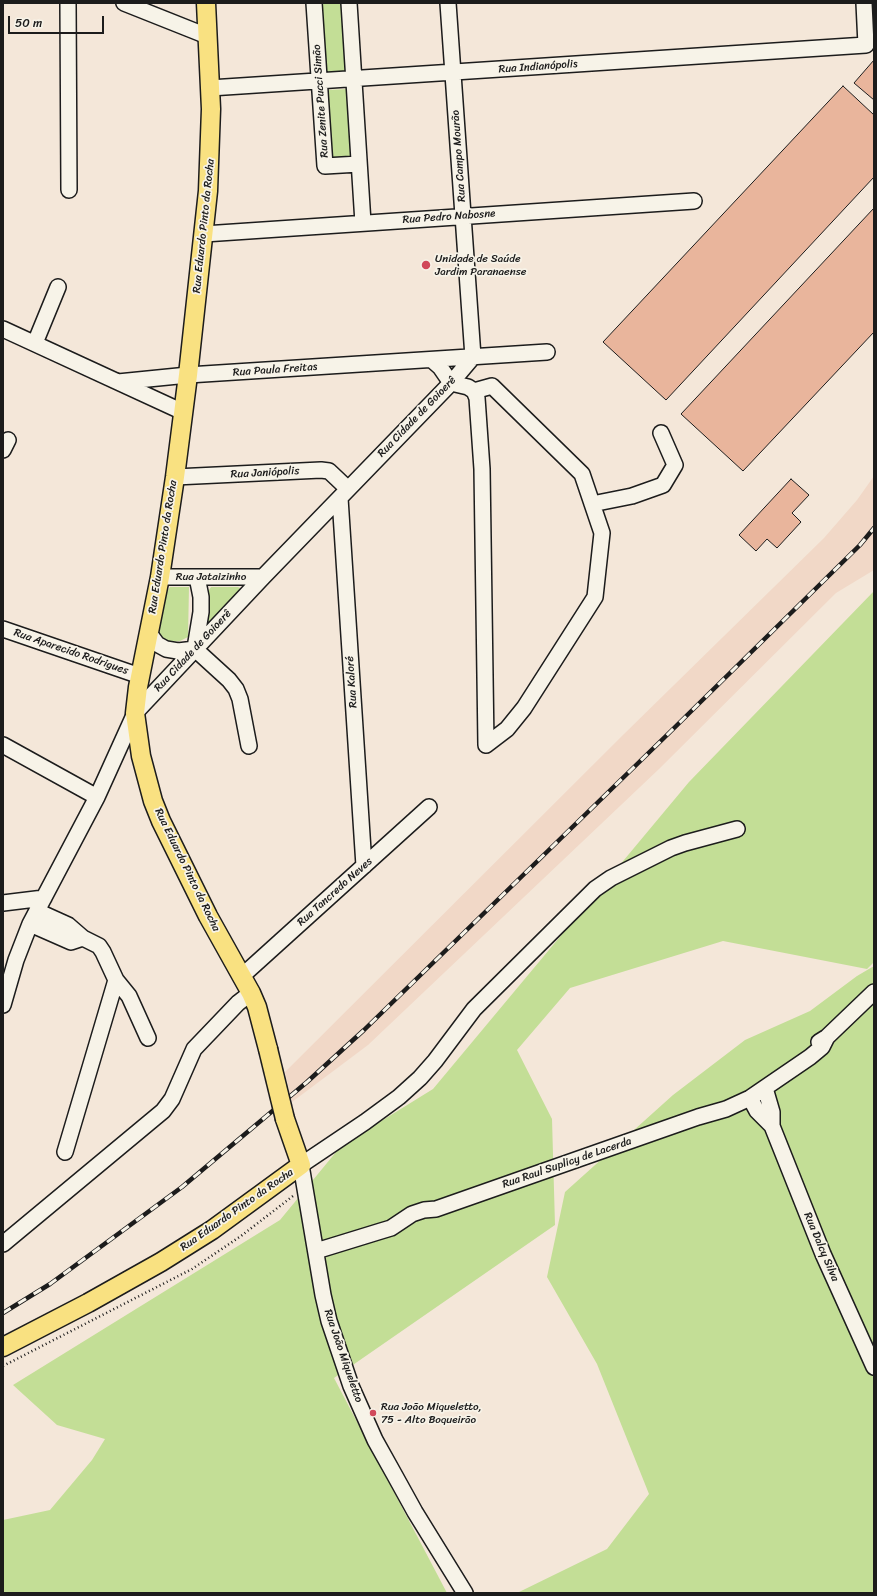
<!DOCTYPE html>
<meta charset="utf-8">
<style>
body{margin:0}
#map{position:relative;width:877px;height:1596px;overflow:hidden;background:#f4e7d9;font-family:Sriracha,sans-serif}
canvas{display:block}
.frame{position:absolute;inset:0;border:4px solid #1c1c1c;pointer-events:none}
.scale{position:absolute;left:8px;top:16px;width:96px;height:18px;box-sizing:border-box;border:2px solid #1c1c1c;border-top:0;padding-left:5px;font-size:12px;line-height:14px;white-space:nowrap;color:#1c1c1c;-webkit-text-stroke:3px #f7f3e8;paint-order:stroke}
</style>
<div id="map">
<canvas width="877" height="1596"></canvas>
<div class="frame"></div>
<div class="scale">50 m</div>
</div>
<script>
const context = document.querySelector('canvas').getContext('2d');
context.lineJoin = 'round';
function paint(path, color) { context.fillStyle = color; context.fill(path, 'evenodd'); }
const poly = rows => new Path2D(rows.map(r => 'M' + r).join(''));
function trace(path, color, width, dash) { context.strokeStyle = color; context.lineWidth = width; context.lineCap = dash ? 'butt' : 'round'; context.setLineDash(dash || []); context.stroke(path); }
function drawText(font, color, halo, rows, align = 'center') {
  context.font = font + ' Sriracha,sans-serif'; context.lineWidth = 3.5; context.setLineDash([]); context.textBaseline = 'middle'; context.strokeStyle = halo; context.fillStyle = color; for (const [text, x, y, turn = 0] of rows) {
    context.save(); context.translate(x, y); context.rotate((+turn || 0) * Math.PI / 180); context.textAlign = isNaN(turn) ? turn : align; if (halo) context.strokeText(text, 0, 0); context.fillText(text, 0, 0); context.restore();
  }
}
paint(poly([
 [874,476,874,570,836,593,659,769,368,1045,292,1102,285,1072,624,734,824,538,857,500]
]), '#f1d8c7');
paint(poly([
 [320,3,344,3,348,73,324,75],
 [348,89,353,161,331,163,326,90],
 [170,587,189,587,188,637,180,641,171,642,164,639,160,634,160,626,162,599],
 [211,587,238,587,242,589,208,626,209,590],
 [874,591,874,962,867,969,723,941,570,988,517,1050,552,1119,555,1225,334,1378,447,1593,3,1593,3,1520,50,1510,92,1460,105,1439,57,1425,13,1385,280,1220,341,1146,433,1089,689,782],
 [874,966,874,1593,517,1593,607,1549,649,1494,597,1364,547,1277,565,1192,673,1095,745,1040,810,1011,857,976]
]), '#c3de96');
const building = poly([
 [874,60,874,100,854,83,874,60],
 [843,86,874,115,874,177,666,400,603,342,843,86],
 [874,208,874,332,743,471,681,414,874,208],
 [791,479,809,495,792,513,801,522,777,548,767,539,756,551,739,535,791,479]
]);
paint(building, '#e9b59c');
trace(building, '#1c1c1c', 1);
const minor = poly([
 [68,3,69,190],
 [124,3,207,36],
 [314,3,325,166,359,164],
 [349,3,363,223],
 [448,3,473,357],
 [210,88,866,45,864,3],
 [204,234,694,201],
 [3,329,183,412],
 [35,343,58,287],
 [432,360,440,367,451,383,468,387,474,391,477,398,482,469,486,745],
 [118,382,188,375,547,352],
 [474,391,492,386,582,474,602,533,595,597,524,708,507,729,486,745],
 [3,450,8,440],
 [175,477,321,470,329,471,348,489],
 [340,498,364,866],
 [592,504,632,496,663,485,675,465,661,433],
 [160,577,263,577],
 [3,629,140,676],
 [149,633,157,644,166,649,178,651,195,649,229,680,236,689,240,699,249,746],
 [195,648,201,612,201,597,197,577],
 [3,745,97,797],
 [3,903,44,898],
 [37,911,68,925,83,938,99,946,103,952,116,980,129,996,148,1038],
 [30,924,71,942,83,938],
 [242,976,429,807],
 [3,1005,16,960,30,924,97,797,135,713,263,577,451,383,473,357],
 [819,1042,827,1037,874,992],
 [765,1088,772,1112,772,1126,823,1254,874,1367],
 [750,1098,757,1111,772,1126],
 [65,1152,116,980],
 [3,1244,163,1111,172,1099,194,1049,238,1003,251,993],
 [316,1251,381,1231,391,1228,412,1214,424,1210,436,1209,698,1117,726,1109,750,1098,810,1057,822,1047,827,1037],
 [465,1593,415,1512,394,1474,375,1440,351,1386,329,1321,323,1295,301,1165,365,1122,399,1097,420,1078,435,1061,474,1009,595,889,611,878,671,848,685,843,737,829]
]);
const major = poly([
 [206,3,211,109,208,191,188,375,175,477,160,577,138,687,135,713,141,756,153,801,161,821,208,916,251,993,257,1007,268,1049],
 [3,1347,88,1303,161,1262,212,1230,301,1165,285,1119]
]);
trace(minor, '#1c1c1c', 18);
trace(major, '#1c1c1c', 21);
trace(poly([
 [3,1366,192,1269,241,1236,293,1196]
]), '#1c1c1c', 2.5, [1, 3]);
trace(minor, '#f7f3e8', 15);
trace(major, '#f9e181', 18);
const rail = poly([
 [3,1313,50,1284,182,1187,307,1082,364,1030,668,734,860,545,874,528]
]);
trace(rail, '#1c1c1c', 4.5);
trace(rail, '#f7f3e8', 3, [9]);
const majorBridge = poly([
 [268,1049,285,1119]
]);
trace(majorBridge, '#1c1c1c', 21, []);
trace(majorBridge, '#f9e181', 18);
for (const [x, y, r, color] of [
 [426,265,5,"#d1495b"],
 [373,1413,4,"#d1495b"]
]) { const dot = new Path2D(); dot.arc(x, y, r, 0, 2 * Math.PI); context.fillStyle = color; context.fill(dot); trace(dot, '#f7f3e8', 1.5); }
drawText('11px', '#1c1c1c', '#f7f3e8', [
 ["Rua Indianópolis",538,67,-4],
 ["Rua Zenite Pucci Simão",321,101,-94],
 ["Rua Campo Mourão",459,156,-94],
 ["Rua Pedro Nabosne",449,217,-4],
 ["Rua Eduardo Pinto da Rocha",204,226,-84],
 ["Rua Paula Freitas",275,370,-4],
 ["Rua Cidade de Goioerê",417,417,-46],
 ["Rua Janiópolis",265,473,-3],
 ["Rua Eduardo Pinto da Rocha",163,547,-81],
 ["Rua Jataizinho",211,577],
 ["Rua Cidade de Goioerê",193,651,-47],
 ["Rua Aparecido Rodrigues",71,652,19],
 ["Rua Kaloré",352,682,-94],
 ["Rua Eduardo Pinto da Rocha",187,870,64],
 ["Rua Tancredo Neves",335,892,-42],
 ["Rua Raul Suplicy de Lacerda",567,1163,-19],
 ["Rua Eduardo Pinto da Rocha",237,1210,-35],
 ["Rua Dalcy Silva",821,1247,67],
 ["Rua João Miqueletto",343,1356,71]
]);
drawText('11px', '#1c1c1c', '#f7f3e8', [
 ["Unidade de Saúde",435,259],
 ["Jardim Paranaense",435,272],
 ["Rua João Miqueletto,",381,1407],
 ["75 - Alto Boqueirão",381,1420]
], 'left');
</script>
